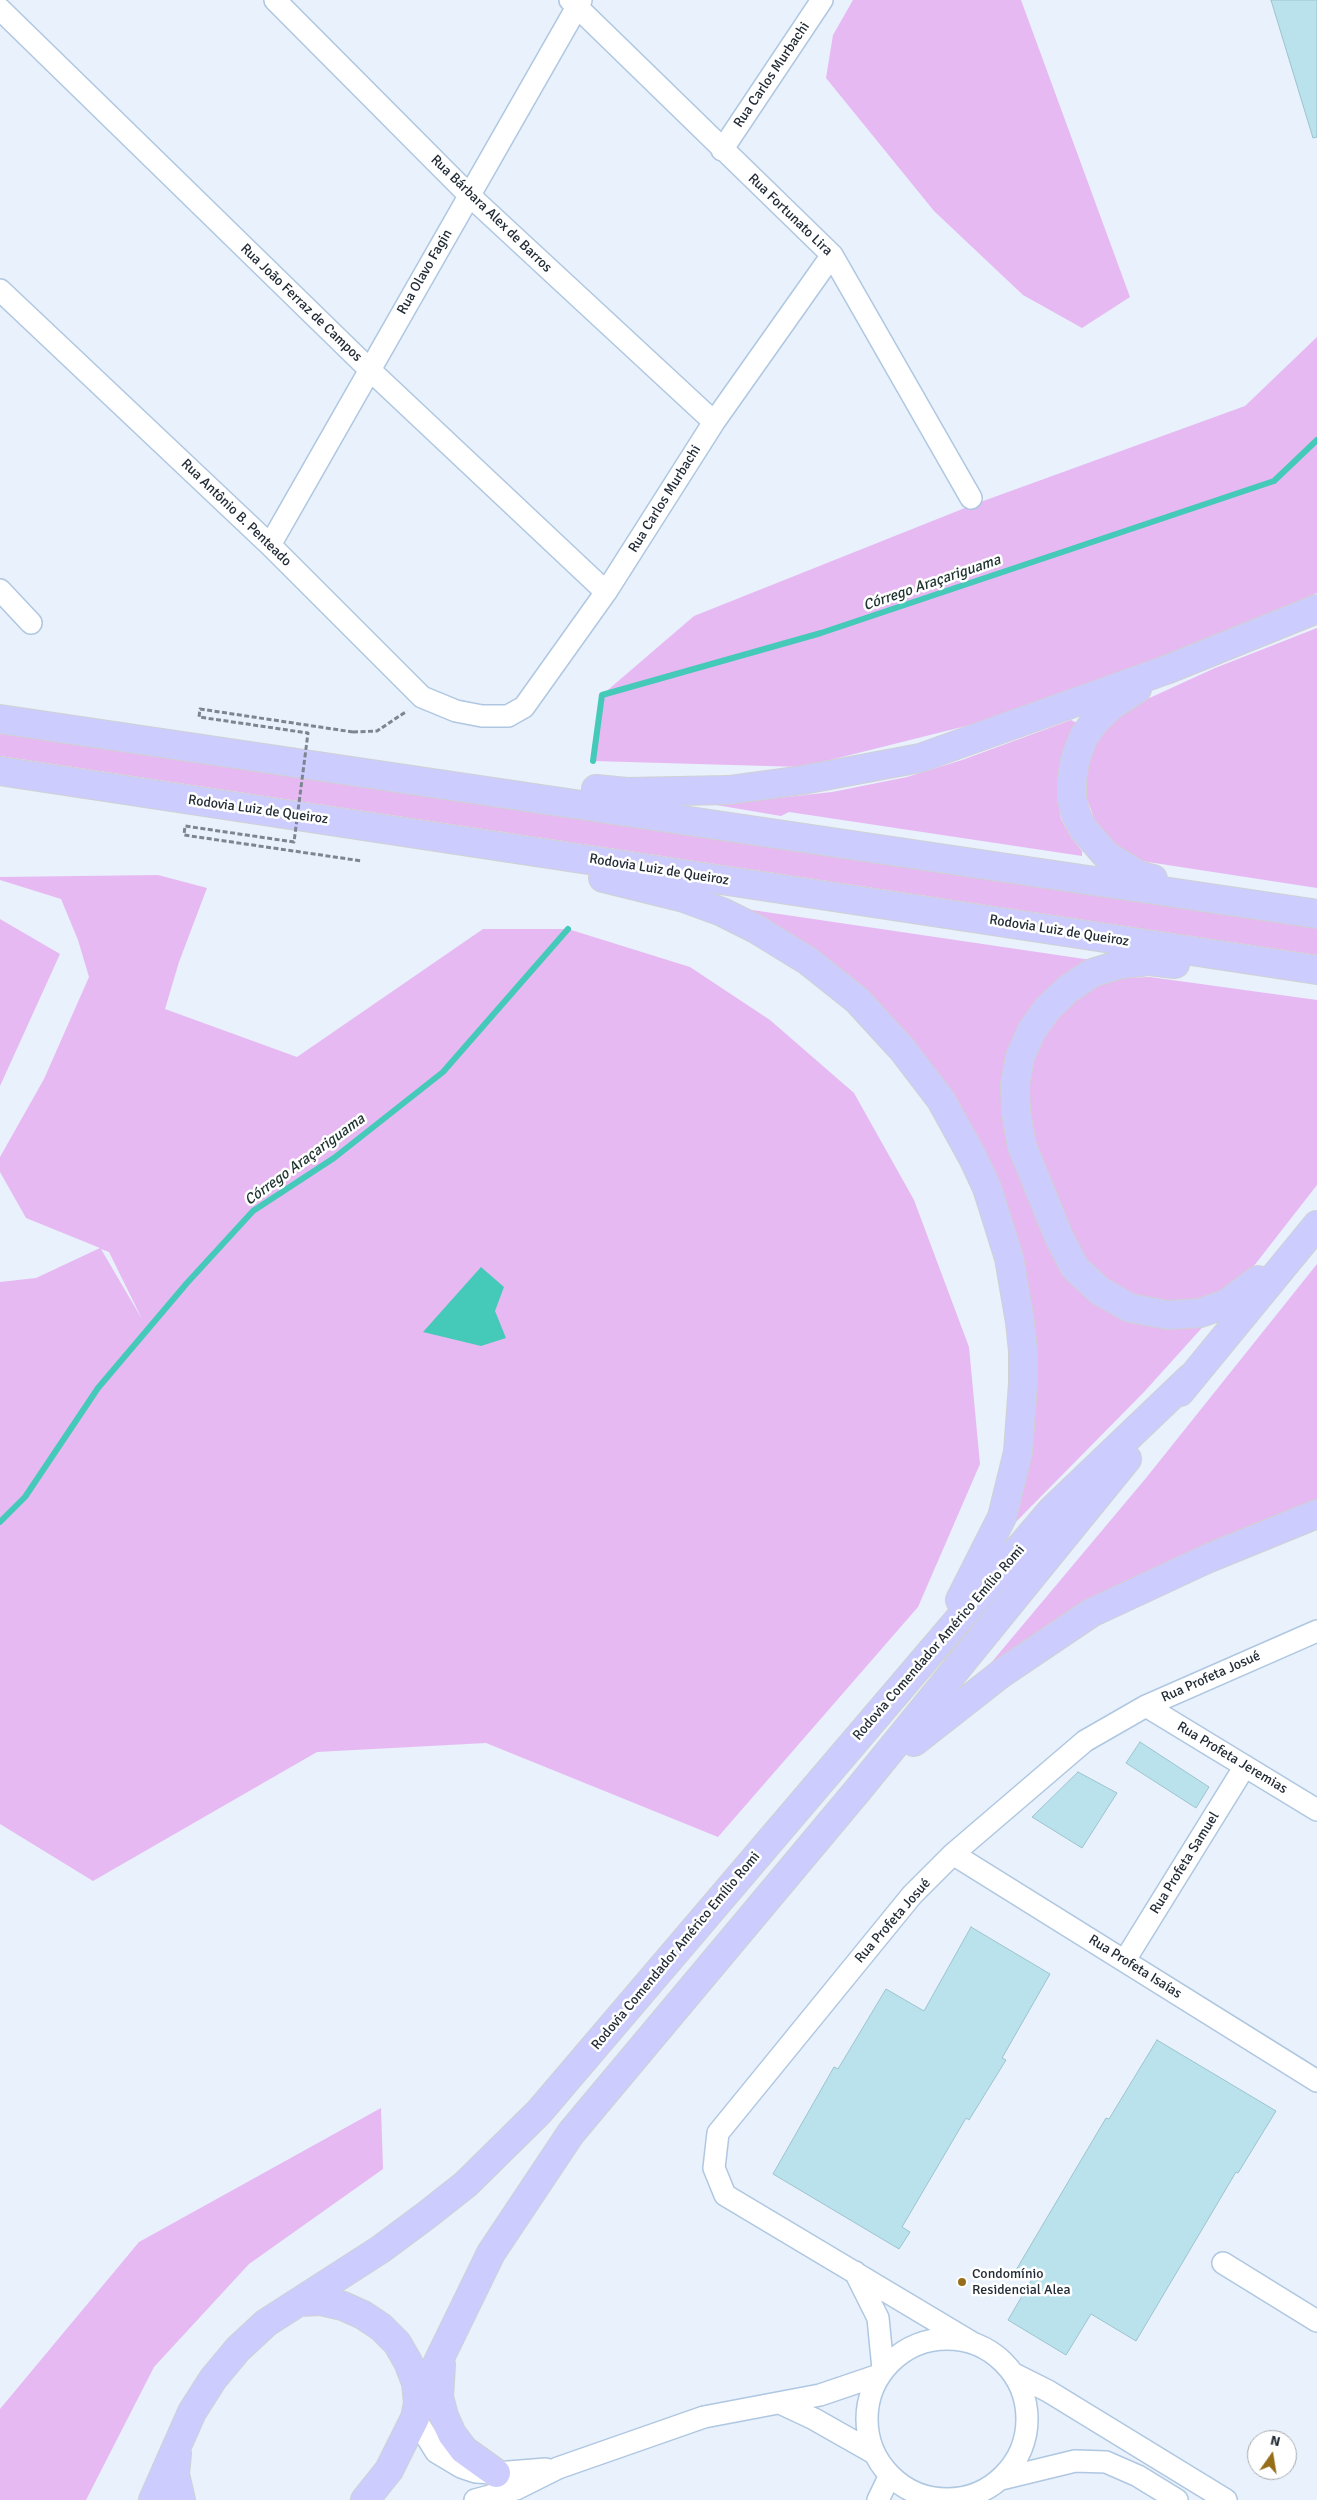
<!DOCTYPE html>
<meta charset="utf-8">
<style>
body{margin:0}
#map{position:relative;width:1317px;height:2500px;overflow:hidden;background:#e8f1fc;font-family:Signika,sans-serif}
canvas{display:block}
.north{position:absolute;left:1247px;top:2430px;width:50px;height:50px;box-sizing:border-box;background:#fff;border:1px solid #a7abaf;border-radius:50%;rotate:13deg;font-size:14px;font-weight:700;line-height:20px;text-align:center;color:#232c36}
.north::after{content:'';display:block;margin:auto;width:18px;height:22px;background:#966d19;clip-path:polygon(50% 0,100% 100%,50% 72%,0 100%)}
</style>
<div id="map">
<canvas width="1317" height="2500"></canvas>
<div class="north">N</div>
</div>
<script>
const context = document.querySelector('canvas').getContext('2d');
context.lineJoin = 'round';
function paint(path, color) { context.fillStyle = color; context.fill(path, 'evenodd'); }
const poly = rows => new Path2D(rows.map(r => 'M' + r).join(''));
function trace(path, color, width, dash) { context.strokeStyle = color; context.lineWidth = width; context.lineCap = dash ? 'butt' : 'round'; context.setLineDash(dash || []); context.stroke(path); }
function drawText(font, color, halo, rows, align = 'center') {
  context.font = font + ' Signika,sans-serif'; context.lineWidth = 5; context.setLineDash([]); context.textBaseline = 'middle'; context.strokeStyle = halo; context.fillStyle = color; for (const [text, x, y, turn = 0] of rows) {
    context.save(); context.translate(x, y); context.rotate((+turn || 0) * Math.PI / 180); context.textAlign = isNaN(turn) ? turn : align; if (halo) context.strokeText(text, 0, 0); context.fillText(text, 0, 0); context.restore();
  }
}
paint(poly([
 [853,0,1021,0,1130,297,1082,328,1023,295,934,211,826,78,833,35],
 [1317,337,1317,593,1166,661,1022,712,802,767,593,761,602,695,694,616,975,504,1245,406],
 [1317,628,1317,888,1135,860,1113,845,1098,829,1084,791,1085,770,1101,731,1132,706,1215,668],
 [1071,720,1077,723,1064,754,1058,775,1058,799,1061,819,1072,839,1082,851,1082,856,789,812,781,816,716,805,832,792,907,777,962,760],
 [0,729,1317,927,1317,955,0,756],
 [158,875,207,888,179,962,165,1009,297,1057,483,929,568,929,690,967,770,1020,854,1093,914,1200,969,1347,980,1464,918,1607,718,1837,486,1743,317,1752,93,1881,0,1824,0,1282,36,1278,100,1248,26,1218,0,1172,0,1157,44,1079,89,977,78,940,61,899,0,880,0,877],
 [101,1249,109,1252,142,1319],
 [725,906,1098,961,1003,1079,1080,1291,1104,1309,1128,1319,1209,1320,1144,1392,1006,1532,1021,1284,917,1059],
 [0,919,60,954,0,1086],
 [1150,977,1317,1000,1317,1185,1239,1285,1211,1301,1143,1303,1089,1271,1024,1124,1031,1058,1057,1016,1078,996,1099,985,1122,978],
 [1317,1264,1317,1501,975,1682,1146,1478],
 [381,2108,383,2169,249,2264,154,2367,86,2500,0,2500,0,2409,139,2242]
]), '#e7b9f2');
paint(poly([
 [481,1267,504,1287,495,1311,506,1338,481,1346,423,1332]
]), '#45c9b8');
trace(poly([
 [593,761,602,695,821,633,1274,481,1317,440],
 [0,1522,25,1497,98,1388,187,1283,253,1211,334,1158,443,1072,568,929]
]), '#45c9b8', 6);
const building = poly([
 [1271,0,1317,0,1317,137,1313,138,1271,0],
 [1140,1742,1209,1787,1196,1808,1126,1763,1140,1742],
 [1078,1772,1117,1793,1082,1848,1032,1817,1078,1772],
 [971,1927,1050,1974,1002,2058,1006,2060,969,2120,966,2118,902,2227,910,2232,899,2249,773,2174,834,2067,838,2069,886,1989,924,2011,971,1927],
 [1157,2040,1276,2111,1238,2173,1236,2172,1136,2341,1091,2314,1066,2355,1008,2320,1032,2279,1016,2270,1106,2118,1109,2119,1157,2040]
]);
paint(building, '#bae2ed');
trace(building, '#9cc3ce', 1);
const minor = poly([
 [275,0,469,195,714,422],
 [570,0,832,255,971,498],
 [0,9,370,370,606,592],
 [722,150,822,0],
 [0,290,270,545,422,697,456,711,482,716,508,716,524,707,606,592,714,422,832,255],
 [270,545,581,0],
 [0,590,31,623],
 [1146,1706,1317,1810],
 [953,1854,1317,2081],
 [1125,1960,1245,1766],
 [1223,2263,1317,2321],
 [855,2272,878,2318,883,2369],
 '867 2419a80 80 0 1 1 160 0a80 80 0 1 1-160 0Z',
 [971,2342,725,2195,714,2168,718,2133,912,1895,953,1854,1085,1741,1146,1706,1317,1631],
 [1014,2374,1048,2391,1226,2500],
 [782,2404,814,2419,874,2453],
 [415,2418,436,2452,461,2467,476,2472,496,2473,546,2469],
 [1001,2479,1075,2461,1106,2462,1138,2476,1177,2500],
 [475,2500,516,2489,558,2468,704,2417,820,2395,879,2375],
 [878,2500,890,2475]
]);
const highway = poly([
 [1137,689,1112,705,1096,720,1084,736,1075,760,1072,781,1072,799,1076,815,1084,830,1106,855,1138,875,1153,879],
 [0,719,1317,914],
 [0,771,1317,970],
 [596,789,627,792,729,790,803,780,920,758,1166,670,1317,609],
 [603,878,684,898,722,912,756,929,808,961,857,1000,902,1049,941,1100,973,1158,987,1188,1009,1258,1020,1322,1023,1351,1023,1384,1018,1452,1002,1517,960,1600],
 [1175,964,1149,961,1121,964,1092,973,1068,989,1048,1008,1032,1030,1020,1057,1015,1085,1016,1113,1022,1146,1059,1237,1075,1268,1100,1291,1130,1308,1168,1315,1200,1313,1226,1304,1258,1280],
 [1180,1392,1317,1225],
 [914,1742,1002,1673,1091,1613,1209,1558,1317,1514],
 [299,2302,321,2301,343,2306,363,2315,381,2327,397,2343,408,2362,416,2383,418,2403,415,2418,389,2470,365,2500],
 [441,2365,439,2397,444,2416,452,2434,464,2450,496,2473],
 [418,2403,491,2253,571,2133,858,1790,1127,1459],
 [177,2454,175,2474,181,2500],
 [153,2500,192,2412,213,2379,238,2349,266,2323,381,2249,428,2214,466,2184,539,2112,1052,1510,1190,1378]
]);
trace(minor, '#afc7e1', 24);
trace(highway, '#cfd1d3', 30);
trace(poly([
 [353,732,377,731,407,711]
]), '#7d8690', 3, [5, 2.5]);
trace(minor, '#fff', 21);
trace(highway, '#cdccfe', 28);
trace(poly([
 [353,732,200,709,199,717,308,733,294,842,185,826,184,835,362,861]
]), '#7d8690', 3, [5, 2.5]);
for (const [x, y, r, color] of [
 [962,2282,5,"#966d19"]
]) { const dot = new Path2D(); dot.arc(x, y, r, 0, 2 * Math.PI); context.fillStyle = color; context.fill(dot); trace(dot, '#fff', 2); }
drawText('14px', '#232c36', '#fff', [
 ["Rua Carlos Murbachi",772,75,-56],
 ["Rua Bárbara Alex de Barros",491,214,44],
 ["Rua Fortunato Lira",790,215,44],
 ["Rua Olavo Fagin",425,272,-60],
 ["Rua João Ferraz de Campos",301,303,44],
 ["Rua Carlos Murbachi",665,499,-58],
 ["Rua Antônio B. Penteado",236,513,44],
 ["Rodovia Luiz de Queiroz",258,810,8],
 ["Rodovia Luiz de Queiroz",659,870,9],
 ["Rodovia Luiz de Queiroz",1059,931,9],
 ["Rodovia Comendador Américo Emílio Romi",939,1643,-49],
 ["Rua Profeta Josué",1211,1677,-24],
 ["Rua Profeta Jeremias",1232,1758,31],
 ["Rua Profeta Samuel",1185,1863,-58],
 ["Rua Profeta Josué",893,1921,-49],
 ["Rodovia Comendador Américo Emílio Romi",676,1951,-50],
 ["Rua Profeta Isaías",1135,1967,32]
]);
drawText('14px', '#232c36', '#fff', [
 ["Condomínio",972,2274],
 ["Residencial Alea",972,2290]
], 'left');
drawText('italic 15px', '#1c332f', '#fff', [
 ["Córrego Araçariguama",932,583,-19],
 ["Córrego Araçariguama",305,1160,-36]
]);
</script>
